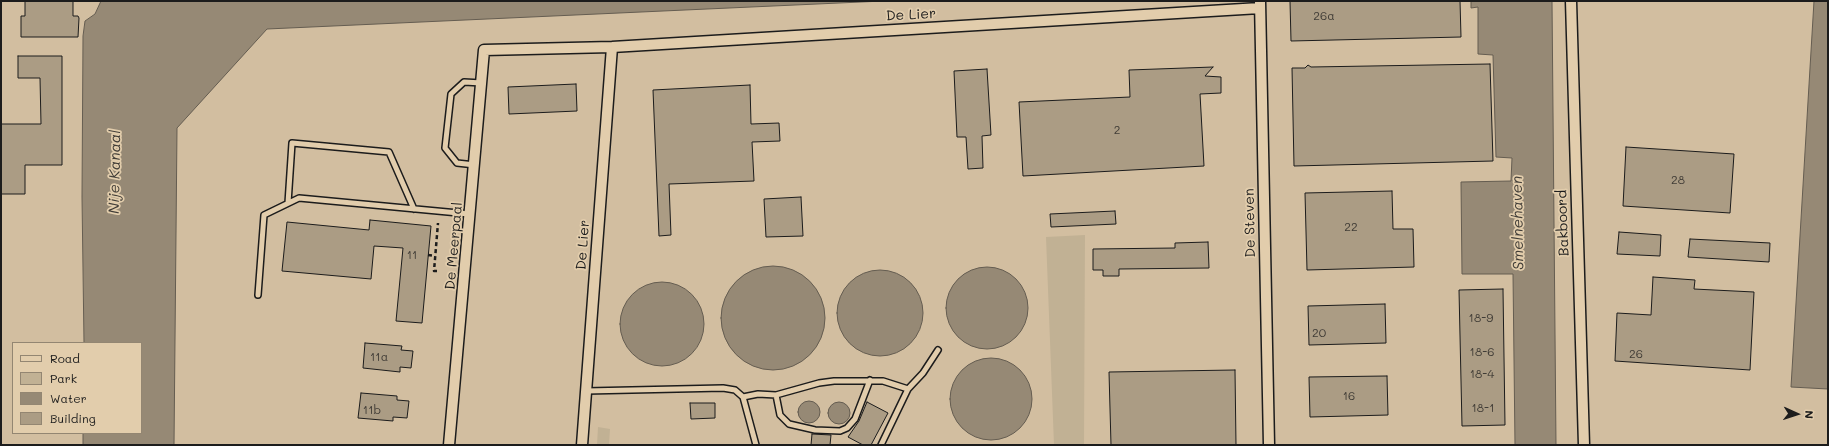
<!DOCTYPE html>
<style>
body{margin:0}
#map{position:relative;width:1829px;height:446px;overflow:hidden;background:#e2cdac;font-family:Mali,sans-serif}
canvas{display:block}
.frame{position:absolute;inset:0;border:2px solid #1c1c1c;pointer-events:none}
.legend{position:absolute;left:12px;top:342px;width:130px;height:92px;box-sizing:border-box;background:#e2cdac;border:1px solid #938672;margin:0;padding:5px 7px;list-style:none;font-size:12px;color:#1c1c1c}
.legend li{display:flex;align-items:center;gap:8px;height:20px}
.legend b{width:20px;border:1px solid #938672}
.north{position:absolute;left:1777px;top:394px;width:40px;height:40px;-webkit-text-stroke:3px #e2cdac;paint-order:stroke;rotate:93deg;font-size:11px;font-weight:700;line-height:16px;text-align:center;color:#1c1c1c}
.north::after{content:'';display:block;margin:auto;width:14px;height:18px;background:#1c1c1c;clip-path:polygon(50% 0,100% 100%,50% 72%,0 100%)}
</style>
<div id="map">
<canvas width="1829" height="446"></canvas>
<div class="frame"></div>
<ul class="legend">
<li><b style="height:5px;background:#e2cdac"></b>Road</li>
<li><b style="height:11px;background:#c1b194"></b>Park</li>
<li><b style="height:11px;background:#968975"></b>Water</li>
<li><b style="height:11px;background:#ab9c84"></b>Building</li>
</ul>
<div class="north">N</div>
</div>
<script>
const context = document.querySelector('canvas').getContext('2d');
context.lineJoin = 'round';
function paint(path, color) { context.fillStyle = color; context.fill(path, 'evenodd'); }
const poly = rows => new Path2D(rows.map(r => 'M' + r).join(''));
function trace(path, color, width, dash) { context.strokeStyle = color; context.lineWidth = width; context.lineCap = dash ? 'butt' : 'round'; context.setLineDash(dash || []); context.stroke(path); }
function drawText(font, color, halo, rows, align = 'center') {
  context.font = font + ' Mali,sans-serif'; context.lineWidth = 3.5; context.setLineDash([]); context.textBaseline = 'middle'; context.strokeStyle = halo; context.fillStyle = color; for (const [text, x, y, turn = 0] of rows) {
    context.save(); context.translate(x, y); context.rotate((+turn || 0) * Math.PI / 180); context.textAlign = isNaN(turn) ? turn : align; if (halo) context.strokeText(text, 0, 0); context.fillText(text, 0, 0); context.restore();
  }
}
paint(poly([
 [1,1,101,1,95,14,85,21,83,36,82,197,84,343,13,343,13,433,83,433,83,445,1,445],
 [148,1,1828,1,1828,445,150,445]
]), '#d2bea0');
paint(poly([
 [1085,235,1084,445,1054,445,1046,237],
 [598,427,610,429,609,445,597,445]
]), '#c1b194');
const water = poly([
 [101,1,883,1,267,29,177,128,174,445,83,445,83,433,141,433,141,343,84,343,82,197,83,36,85,21,95,14,101,1],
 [1471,1,1552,1,1556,445,1515,445,1513,274,1462,274,1461,182,1511,181,1512,158,1496,157,1493,55,1478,54,1478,7,1471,8,1471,1],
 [1814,1,1828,1,1828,389,1791,387,1814,1],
 '721 318a52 52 0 1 1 104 0a52 52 0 1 1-104 0Z',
 '946 308a41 41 0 1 1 82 0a41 41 0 1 1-82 0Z',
 '837 313a43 43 0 1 1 86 0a43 43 0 1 1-86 0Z',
 '620 324a42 42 0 1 1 84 0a42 42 0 1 1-84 0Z',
 '950 399a41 41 0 1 1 82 0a41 41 0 1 1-82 0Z',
 '798 412a11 11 0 1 1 22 0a11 11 0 1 1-22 0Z',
 '828 413a11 11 0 1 1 22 0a11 11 0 1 1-22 0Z'
]);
paint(water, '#968975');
trace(water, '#655d51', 1);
const building = poly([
 [25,1,73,1,73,16,78,16,79,18,78,37,21,37,21,16,25,16,25,1],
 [1290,1,1460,1,1461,37,1291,41,1290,1],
 [18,56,62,56,62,165,25,165,25,194,1,194,1,124,41,124,40,78,18,78,18,56],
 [1490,64,1493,161,1294,166,1292,68,1305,68,1308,65,1311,67,1490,64],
 [1213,67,1205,76,1221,77,1221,93,1200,94,1204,166,1023,176,1019,102,1130,97,1129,70,1213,67],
 [987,69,991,135,982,136,983,168,968,169,966,137,957,137,954,71,987,69],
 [576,84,577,111,509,114,508,87,576,84],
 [750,85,751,124,779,123,780,141,752,142,754,181,669,184,671,235,659,236,653,90,750,85],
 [1626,147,1734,154,1730,213,1623,206,1626,147],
 [1392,191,1393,229,1413,229,1414,267,1307,270,1305,193,1392,191],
 [801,197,803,236,766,237,764,199,801,197],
 [1115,211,1116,224,1051,227,1050,214,1115,211],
 [370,220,431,226,422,323,396,321,403,248,374,246,371,279,282,271,287,222,369,230,370,220],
 [1619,232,1661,235,1660,256,1617,254,1619,232],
 [1690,239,1770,243,1769,262,1688,257,1690,239],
 [1208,242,1209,268,1119,269,1119,276,1103,276,1103,270,1093,270,1093,249,1175,248,1175,243,1208,242],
 [1653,277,1695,280,1694,289,1754,292,1750,370,1615,361,1617,313,1651,315,1653,277],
 [1503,289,1505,425,1462,426,1459,290,1503,289],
 [1385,304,1386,343,1309,345,1308,306,1385,304],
 [365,343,402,346,401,350,413,351,411,368,400,367,400,372,363,368,365,343],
 [1235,370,1236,445,1111,445,1109,372,1235,370],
 [1387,376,1388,415,1310,417,1309,377,1387,376],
 [361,393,397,396,397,400,409,401,407,418,393,417,393,421,358,418,361,393],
 [867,402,888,413,871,445,863,445,848,437,859,421,867,402],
 [690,403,715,403,715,418,691,419,690,403],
 [812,434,831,435,830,445,811,445,812,434]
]);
paint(building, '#ab9c84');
trace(building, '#1c1c1c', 1);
const lane = poly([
 [475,165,457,163,445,148,451,94,464,82,482,83],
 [288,203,292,143,389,152,414,209],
 [258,295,264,215,299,198,469,214],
 [586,391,723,388,735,390,743,397,756,445],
 [776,395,780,415,789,424,815,430,840,431,847,428,855,419,870,380],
 [743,397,758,394,776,395,819,383,834,381,883,381,908,389],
 [881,445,908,389,923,373,938,350]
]);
const street = poly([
 [1260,1,1269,445],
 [1571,1,1584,445],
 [449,445,484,50,612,47,1260,8],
 [582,445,612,47]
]);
trace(lane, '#1c1c1c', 8);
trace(street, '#1c1c1c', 13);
trace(poly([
 [428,255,435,256],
 [437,271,434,271,438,223]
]), '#1c1c1c', 2.5, [4, 3]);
trace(lane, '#e2cdac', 5);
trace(street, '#e2cdac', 10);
drawText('12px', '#403c36', null, [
 ["26a",1324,16],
 ["2",1117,130],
 ["28",1678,180],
 ["22",1351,227],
 ["11",412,255],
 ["18-9",1481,318],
 ["20",1319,333],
 ["18-6",1482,352],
 ["26",1636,354],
 ["11a",379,357],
 ["18-4",1482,374],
 ["16",1349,396],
 ["18-1",1483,408],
 ["11b",372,410]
]);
drawText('14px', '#1c1c1c', '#e2cdac', [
 ["De Lier",911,15,-3],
 ["De Steven",1250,223,-91],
 ["Bakboord",1563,223,-92],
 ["De Lier",583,245,-86],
 ["De Meerpaal",454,246,-85]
]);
drawText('italic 15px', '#413d37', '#e2cdac', [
 ["Nije Kanaal",115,172,-89],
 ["Smelnehaven",1518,223,-91]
]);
</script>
